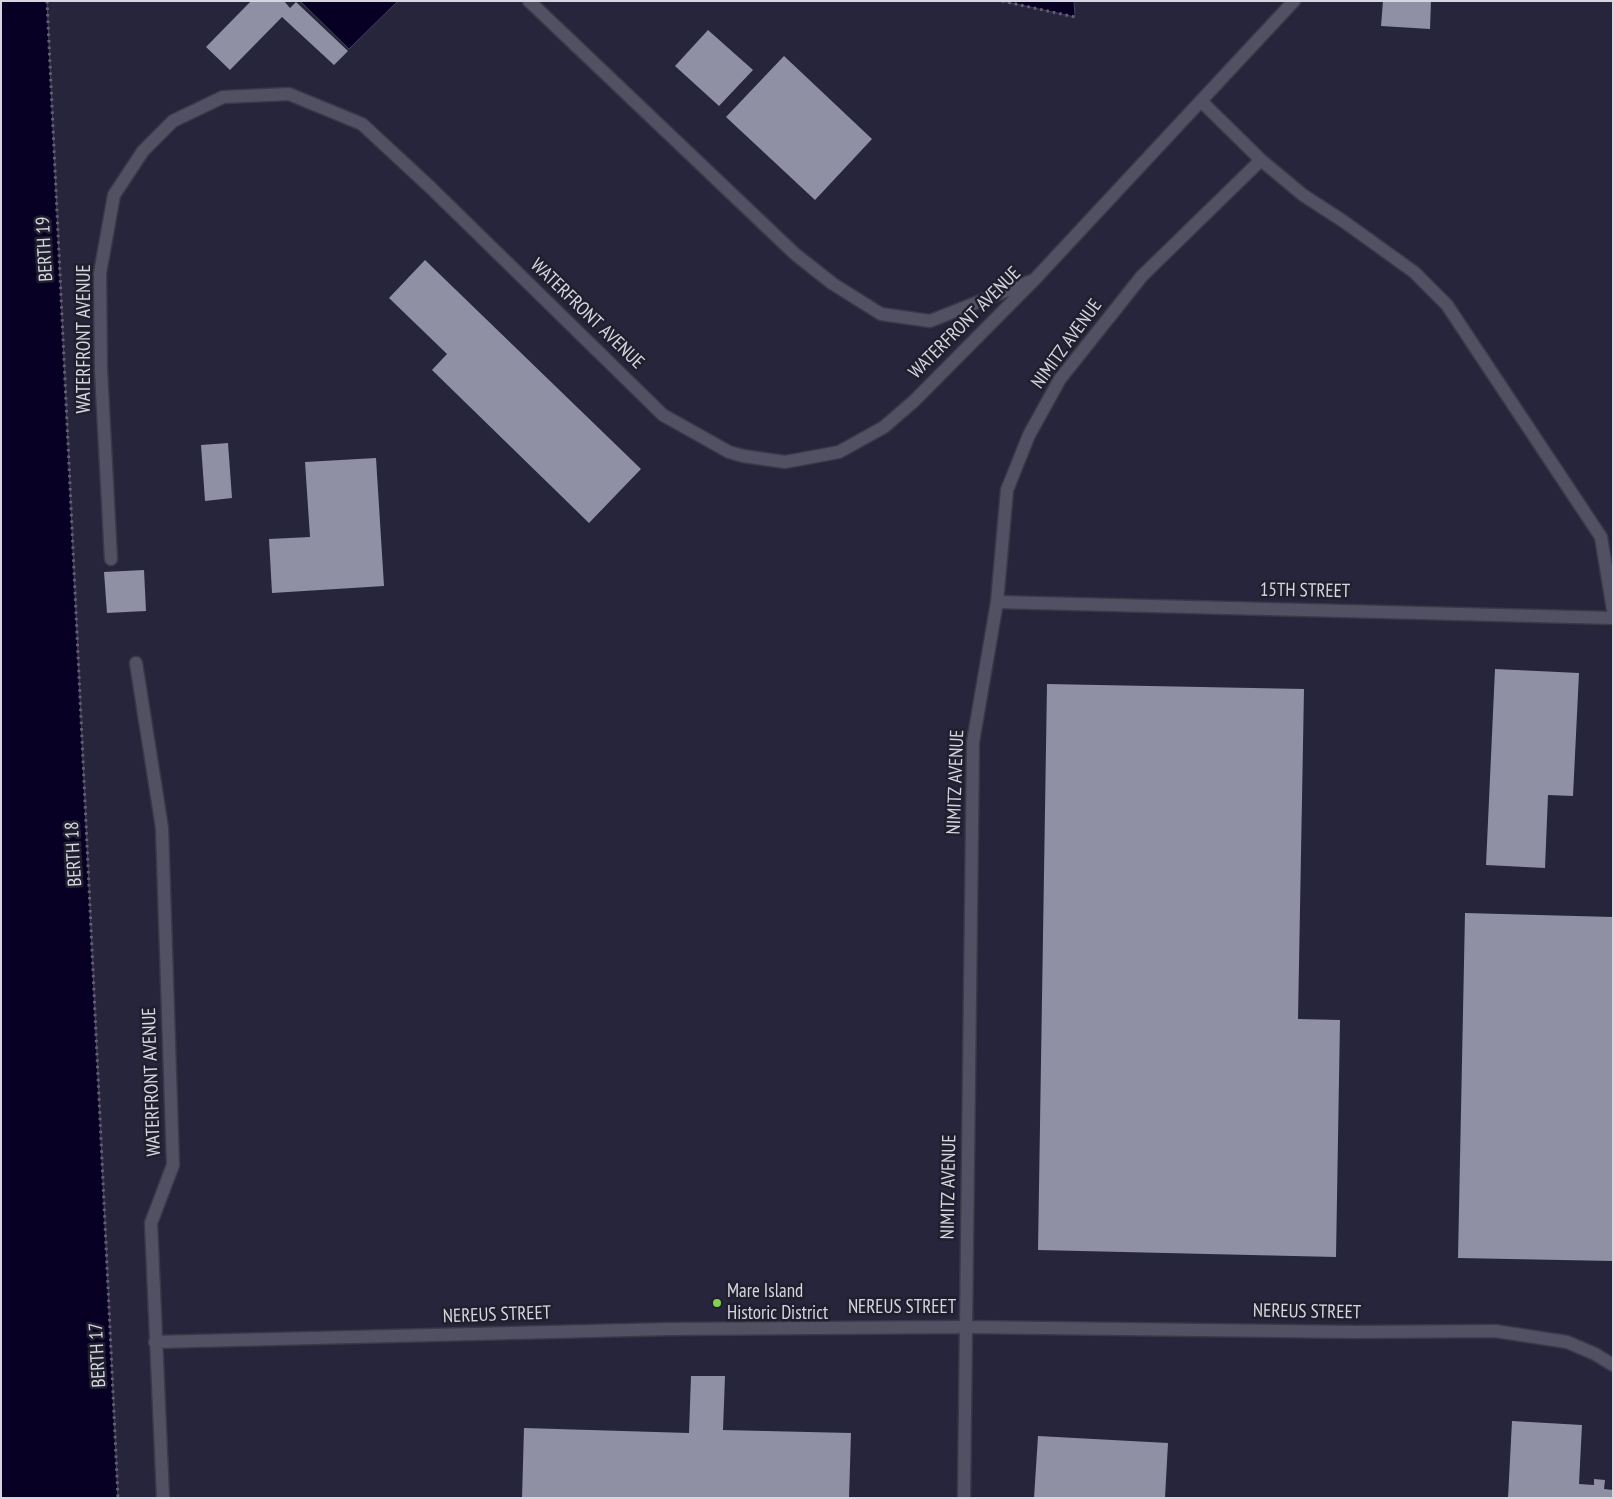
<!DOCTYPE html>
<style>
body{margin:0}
#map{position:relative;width:1614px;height:1499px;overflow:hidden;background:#1f1f2e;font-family:"PT Sans Narrow",sans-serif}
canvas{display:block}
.frame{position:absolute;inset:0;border:2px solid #d6d6e1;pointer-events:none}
</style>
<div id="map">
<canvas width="1614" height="1499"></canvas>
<div class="frame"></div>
</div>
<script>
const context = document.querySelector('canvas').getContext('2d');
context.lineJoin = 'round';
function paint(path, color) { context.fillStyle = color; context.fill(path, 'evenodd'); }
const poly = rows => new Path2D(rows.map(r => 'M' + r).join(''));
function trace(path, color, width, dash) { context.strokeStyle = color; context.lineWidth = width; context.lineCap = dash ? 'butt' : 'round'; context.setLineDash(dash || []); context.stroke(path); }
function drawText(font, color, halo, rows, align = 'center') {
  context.font = font + ' "PT Sans Narrow",sans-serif'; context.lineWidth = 5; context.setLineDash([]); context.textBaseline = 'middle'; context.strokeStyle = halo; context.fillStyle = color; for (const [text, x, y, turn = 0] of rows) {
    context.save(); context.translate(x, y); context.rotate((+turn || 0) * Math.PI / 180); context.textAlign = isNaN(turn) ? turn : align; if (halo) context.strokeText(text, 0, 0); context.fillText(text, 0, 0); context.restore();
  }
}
paint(poly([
 [47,1,300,1,349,49,398,1,1001,1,1075,17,1075,1,1613,1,1613,1498,118,1498]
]), '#26253b');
const water = poly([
 [1,1,47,1,118,1498,1,1498,1,1],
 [300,1,398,1,349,49,300,1],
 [1002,1,1074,1,1075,17,1002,1]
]);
paint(water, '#080024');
trace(water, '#46405d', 1);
paint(poly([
 [251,1,284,1,290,8,296,2,348,51,334,65,282,17,230,70,206,47],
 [1383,1,1431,1,1430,29,1381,26],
 [708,30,753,70,719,106,675,66],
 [784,56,872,139,815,200,726,117],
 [425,260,641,469,589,523,432,370,447,354,389,298],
 [228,443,232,498,205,501,201,445],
 [376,458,384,586,272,593,269,539,310,537,305,462],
 [144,570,146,611,107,613,104,572],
 [1495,669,1579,673,1573,796,1548,795,1545,868,1486,865],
 [1047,684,1304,689,1298,1019,1340,1020,1336,1257,1038,1250],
 [1465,913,1613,917,1613,1261,1458,1258],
 [691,1376,725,1376,723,1430,851,1433,849,1498,522,1498,524,1428,689,1433],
 [1512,1421,1582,1425,1579,1484,1594,1485,1594,1479,1605,1480,1604,1489,1613,1490,1613,1498,1508,1498],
 [1038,1436,1168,1443,1165,1498,1034,1498]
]), '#8f90a3');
const lane = poly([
 [529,1,795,254,833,284,881,314,930,321,1031,281],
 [1202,102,1261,160,1303,195,1343,221,1414,272,1447,305,1601,537,1613,610],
 [111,559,101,371,100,273,114,195,143,151,173,121,223,97,289,94,362,124,431,188,663,415,729,452,743,456,785,462,839,452,884,427,914,401,1035,279,1294,1],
 [997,602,1007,490,1029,435,1060,379,1142,276,1261,160],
 [136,663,162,828,173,1165,151,1223,163,1498]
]);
const street = poly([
 [155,1342,670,1329,966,1327,964,1498]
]);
const secondary = poly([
 [1613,618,997,602,973,742,966,1327,1357,1332,1495,1331,1567,1342,1595,1354,1613,1365]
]);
trace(lane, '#3a3947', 15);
trace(street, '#3a3947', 15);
trace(secondary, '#3a3947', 15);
trace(poly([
 [47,1,118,1498],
 [1002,1,1075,17]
]), '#61616f', 3, [2.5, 4]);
trace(lane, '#515163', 12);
trace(street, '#515163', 12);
trace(secondary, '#515163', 12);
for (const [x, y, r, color] of [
 [717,1303,5,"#83d04f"]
]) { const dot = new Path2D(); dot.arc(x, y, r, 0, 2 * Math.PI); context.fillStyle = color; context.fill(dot); trace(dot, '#1f1f2e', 2); }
drawText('19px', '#d6d6e1', '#1f1f2e', [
 ["BERTH 19",45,249,-93],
 ["WATERFRONT AVENUE",587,314,44],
 ["WATERFRONT AVENUE",965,323,-45],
 ["WATERFRONT AVENUE",85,339,-90],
 ["NIMITZ AVENUE",1067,344,-54],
 ["15TH STREET",1305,591,1],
 ["NIMITZ AVENUE",956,782,-88],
 ["BERTH 18",74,854,-93],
 ["WATERFRONT AVENUE",152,1082,-92],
 ["NIMITZ AVENUE",949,1187,-89],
 ["NEREUS STREET",902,1308],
 ["NEREUS STREET",1307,1312,1],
 ["NEREUS STREET",497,1315,-2],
 ["BERTH 17",98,1355,-93]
]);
drawText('19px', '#d6d6e1', '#1f1f2e', [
 ["Mare Island",727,1292],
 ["Historic District",727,1314]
], 'left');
</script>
